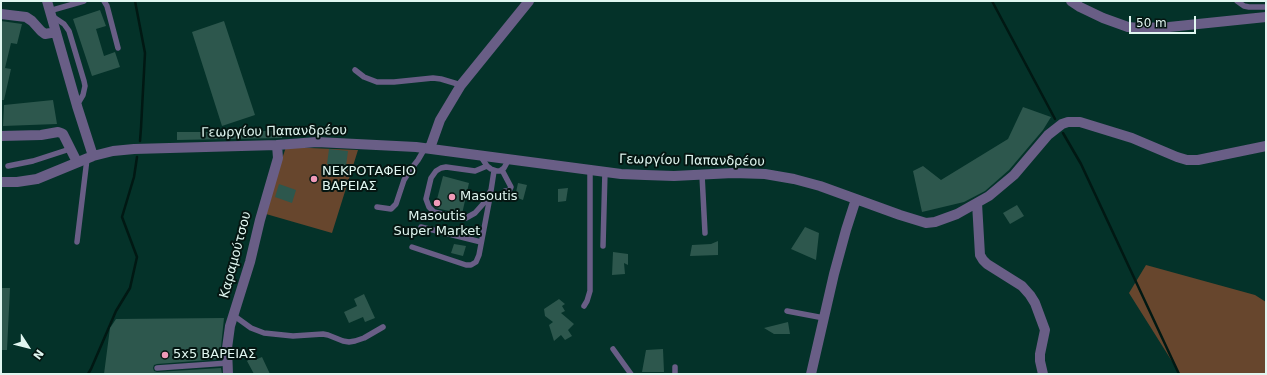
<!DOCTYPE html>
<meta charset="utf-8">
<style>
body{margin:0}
#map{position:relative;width:1267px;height:375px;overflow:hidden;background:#043229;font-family:"DejaVu Sans",sans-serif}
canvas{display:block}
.frame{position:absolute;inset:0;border:2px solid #e0f6f0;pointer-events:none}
.north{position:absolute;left:8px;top:327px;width:40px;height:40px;-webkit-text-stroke:3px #051612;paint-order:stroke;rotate:126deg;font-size:11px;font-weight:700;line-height:16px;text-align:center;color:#e0f6f0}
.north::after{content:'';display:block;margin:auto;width:14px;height:18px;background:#e0f6f0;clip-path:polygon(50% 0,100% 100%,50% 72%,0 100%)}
.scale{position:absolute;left:1129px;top:16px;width:67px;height:18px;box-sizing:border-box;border:2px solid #e0f6f0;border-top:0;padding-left:5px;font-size:12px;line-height:14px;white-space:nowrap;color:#e0f6f0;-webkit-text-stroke:3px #051612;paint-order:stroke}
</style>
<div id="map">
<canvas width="1267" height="375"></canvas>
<div class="frame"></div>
<div class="north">N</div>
<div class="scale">50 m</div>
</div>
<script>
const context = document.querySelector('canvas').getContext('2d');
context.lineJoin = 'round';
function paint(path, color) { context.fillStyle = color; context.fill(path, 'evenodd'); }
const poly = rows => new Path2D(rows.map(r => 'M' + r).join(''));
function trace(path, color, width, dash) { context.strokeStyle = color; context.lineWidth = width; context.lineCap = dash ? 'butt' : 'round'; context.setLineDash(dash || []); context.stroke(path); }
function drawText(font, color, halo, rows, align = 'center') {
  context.font = font + ' "DejaVu Sans",sans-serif'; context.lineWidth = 4; context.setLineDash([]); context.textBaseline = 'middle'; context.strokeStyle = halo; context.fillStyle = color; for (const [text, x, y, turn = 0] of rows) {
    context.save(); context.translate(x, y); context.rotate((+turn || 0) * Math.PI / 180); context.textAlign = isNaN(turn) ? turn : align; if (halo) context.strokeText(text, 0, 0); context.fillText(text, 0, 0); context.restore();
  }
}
paint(poly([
 [286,147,358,150,332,233,266,214,276,177],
 [1146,265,1255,295,1266,302,1266,374,1180,374,1129,293]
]), '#67462d');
trace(poly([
 [135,1,145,53,141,128,140,141],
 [992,1,1055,119],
 [1063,133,1081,164,1179,374],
 [88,374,91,369,116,311,130,288,137,257,122,217,134,177,137,157]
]), '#011813', 2.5);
paint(poly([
 [100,10,106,26,96,29,104,56,115,52,120,67,92,76,73,19],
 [1,21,22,24,17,44,11,43,5,68,11,69,4,100,1,100],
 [224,21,255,115,222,126,192,32],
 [53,100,57,124,3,126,4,105],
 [1023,107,1051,117,1043,130,1009,170,985,191,964,202,922,212,913,171,923,166,941,180,1008,139],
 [224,131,282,131,282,138,177,140,177,132,225,132],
 [329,149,348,151,346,166,327,164],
 [443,176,469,183,462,214,436,208,435,207],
 [518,183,527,185,523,200,515,197],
 [279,184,296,190,292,203,275,197],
 [568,188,566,201,558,202,558,189],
 [1017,205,1024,216,1010,224,1003,213],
 [805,227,819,233,816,260,791,249],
 [718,241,718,255,690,256,692,245,711,244],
 [454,244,466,246,463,256,451,253],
 [613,252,628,254,628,265,624,263,625,274,612,275],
 [1,288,10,288,7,350,1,350],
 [364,294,375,318,365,322,363,317,349,323,344,312,357,306,354,299],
 [559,299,565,304,562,306,565,311,561,313,574,324,568,330,572,336,565,340,561,335,554,341,549,325,553,322,545,316,544,309],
 [224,318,221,347,221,359,157,364,154,365,153,368,154,371,157,372,221,368,222,374,104,374,110,328,116,319],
 [788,322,790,334,774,334,764,328],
 [663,349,664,372,642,372,646,350],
 [253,356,255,360,262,357,270,374,254,374,247,361]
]), '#2d574d');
trace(poly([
 [104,1,107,6,118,48],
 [1237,1,1244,6,1249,7,1266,7],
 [49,11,84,1],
 [52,16,64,24,69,31,84,81,85,86,83,95,77,105],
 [355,70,364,77,377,82,394,82,433,78,441,79,461,85],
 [480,155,487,166,491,169,497,171,500,171,504,168,509,159],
 [8,166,33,161,70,149],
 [487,166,475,171,446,167,441,168,436,171,431,178,426,199,429,207,434,212,460,218,466,218,475,213,483,204,491,190],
 [502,170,511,187,509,191,505,191],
 [702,175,705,233],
 [377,207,391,209,396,204,404,180,411,169,418,160,425,148],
 [421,227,481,242],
 [77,242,87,159],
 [603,246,605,171],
 [412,247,466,265,471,265,476,262,479,255,490,197,494,171],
 [584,306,587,301,590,291,590,169],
 [787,311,824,318],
 [233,315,251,328,264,333,293,336,323,334,328,335,343,341,349,342,355,341,364,338,383,327],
 [613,349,631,374],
 [675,367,675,374],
 [157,368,228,363]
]), '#695e86', 5.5);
trace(poly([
 [47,1,77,106,93,156],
 [1071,1,1080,7,1103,18,1128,27,1140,28,1169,27,1266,17],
 [1,14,26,17,32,21,41,31,45,34,56,32],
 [1,136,41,135,58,132,61,133,63,134,77,162],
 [430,148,440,120,461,85,529,1],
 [1,182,17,182,37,179,93,156,113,151,134,149,277,145,317,142,416,147,621,174,645,175,674,176,733,173,765,174,794,179,820,186,900,215,926,223,935,222,957,214,989,196,1014,175,1048,135,1062,124,1068,122,1080,122,1132,138,1177,157,1187,160,1198,160,1266,146],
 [977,203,980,255,983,260,987,264,1022,286,1030,295,1035,303,1045,330,1040,354,1040,361,1043,374],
 [228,374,227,348,230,326,250,262,260,220,278,158,277,145],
 [811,374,834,274,846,230,856,199]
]), '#695e86', 10);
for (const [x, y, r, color] of [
 [314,179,4,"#ef9ab8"],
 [452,197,4,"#ef9ab8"],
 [437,203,4,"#ef9ab8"],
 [165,355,4,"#ef9ab8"]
]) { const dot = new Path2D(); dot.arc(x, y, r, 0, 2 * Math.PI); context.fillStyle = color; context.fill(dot); trace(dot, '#051612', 1.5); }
drawText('13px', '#e0f6f0', '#051612', [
 ["Γεωργίου Παπανδρέου",274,132,-1],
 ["Γεωργίου Παπανδρέου",692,161,1],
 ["Καραμούτσου",236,255,-75]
]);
drawText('13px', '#e0f6f0', '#051612', [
 ["ΝΕΚΡΟΤΑΦΕΙΟ",322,172],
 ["ΒΑΡΕΙΑΣ",322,187],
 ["Masoutis",460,197],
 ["Masoutis",437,217,"center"],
 ["Super Market",437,232,"center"],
 ["5x5 ΒΑΡΕΙΑΣ",173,355]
], 'left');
</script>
